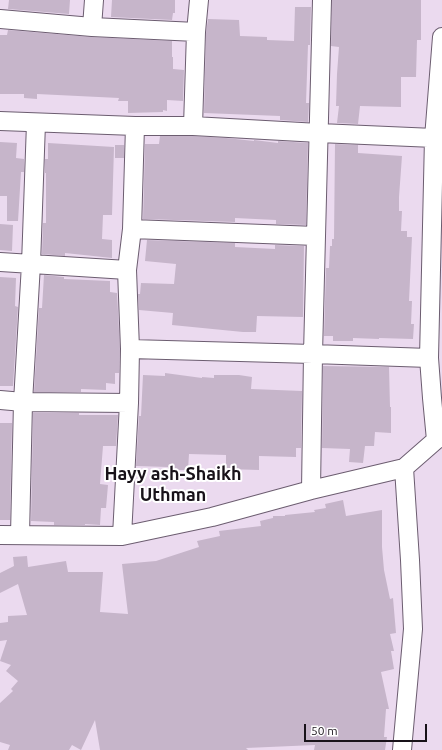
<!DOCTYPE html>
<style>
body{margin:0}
#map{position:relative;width:442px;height:750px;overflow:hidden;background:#ebdaef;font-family:Ubuntu,sans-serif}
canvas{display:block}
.scale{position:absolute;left:304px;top:724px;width:123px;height:18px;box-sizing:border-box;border:2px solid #181219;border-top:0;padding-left:5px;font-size:12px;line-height:14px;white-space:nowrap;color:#181219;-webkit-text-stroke:3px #fff;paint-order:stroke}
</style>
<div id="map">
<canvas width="442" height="750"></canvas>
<div class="scale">50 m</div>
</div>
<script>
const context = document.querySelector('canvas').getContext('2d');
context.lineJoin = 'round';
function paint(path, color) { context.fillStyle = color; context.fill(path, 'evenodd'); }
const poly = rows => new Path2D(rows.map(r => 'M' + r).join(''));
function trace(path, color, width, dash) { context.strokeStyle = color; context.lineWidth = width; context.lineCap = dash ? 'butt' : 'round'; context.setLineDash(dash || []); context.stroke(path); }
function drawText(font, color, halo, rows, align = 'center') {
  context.font = font + ' Ubuntu,sans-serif'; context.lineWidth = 4; context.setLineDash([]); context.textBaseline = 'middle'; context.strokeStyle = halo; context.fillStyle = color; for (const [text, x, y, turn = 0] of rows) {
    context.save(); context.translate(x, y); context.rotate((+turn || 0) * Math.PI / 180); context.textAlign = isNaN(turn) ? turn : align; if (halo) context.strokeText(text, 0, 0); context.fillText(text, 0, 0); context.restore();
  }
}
paint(poly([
 [9,0,70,0,69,14,8,9],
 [112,0,175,0,175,13,173,13,172,20,111,17],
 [332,0,421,0,421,40,417,40,416,77,401,77,401,107,360,106,358,124,337,123,339,106,336,106,337,74,339,47,331,46],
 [295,7,311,7,310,45,308,45,306,103,309,103,308,122,280,120,280,116,204,113,206,33,208,19,239,20,240,36,267,37,267,40,294,41],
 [8,30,91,37,172,41,172,57,173,57,173,69,184,70,183,101,167,100,167,111,163,110,163,112,128,113,128,101,118,101,119,98,37,94,37,99,24,98,24,94,0,94,0,35,7,35],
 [160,136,193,136,226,138,254,141,254,140,278,143,278,141,308,143,306,225,276,224,276,220,235,218,235,222,143,219,145,144,159,144],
 [0,142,17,143,16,158,24,159,24,172,21,172,18,221,7,221,7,196,0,196],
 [48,143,114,147,112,215,103,215,102,239,112,240,112,258,65,253,65,256,42,254,43,223,46,223,46,173,45,173,45,159,48,159],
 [335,144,358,145,358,153,402,156,399,197,399,211,402,211,401,231,407,231,407,237,412,237,409,301,412,301,411,324,414,324,413,339,379,338,379,339,353,338,353,341,333,341,333,336,324,336,326,268,329,268,330,246,332,246,332,239,334,239],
 [115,145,124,145,124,158,115,158],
 [0,224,13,225,12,251,0,250],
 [147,240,235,243,235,247,275,249,275,245,304,246,303,317,257,316,256,332,243,332,172,325,173,313,139,310,138,294,140,294,141,283,174,284,176,264,145,261],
 [44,275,64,277,64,279,110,281,110,292,117,293,120,349,119,373,115,373,115,384,106,383,106,390,81,389,81,392,34,392,39,308,42,308],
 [0,277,16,278,15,306,18,307,13,386,0,386],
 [323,366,389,367,390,407,391,407,391,433,375,432,374,446,365,446,363,463,349,462,350,449,322,448],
 [165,373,202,378,202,377,214,378,214,375,239,375,252,377,251,389,302,391,301,448,296,448,296,457,259,456,259,470,226,469,226,455,189,454,188,470,168,470,168,467,136,466,139,416,141,416,143,375,165,376],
 [33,413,79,413,79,415,118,415,116,446,103,446,100,484,108,485,106,508,101,508,100,525,85,524,85,525,54,525,54,522,31,521],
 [0,423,12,423,10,520,0,520],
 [343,500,346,516,382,510,382,547,384,570,390,599,393,598,396,633,390,634,394,651,391,651,394,669,381,672,389,709,386,709,384,737,387,737,385,750,314,750,315,745,246,748,248,750,100,750,95,720,81,750,72,745,69,750,8,750,10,745,0,742,0,703,13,691,11,689,18,681,6,671,11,665,0,661,7,640,0,641,0,623,8,622,8,616,27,615,18,584,0,593,0,573,14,566,13,557,27,556,28,567,66,561,68,572,103,572,100,612,128,614,122,564,156,561,199,547,197,541,220,536,219,531,261,526,260,521,273,518,273,516,285,516,285,515,315,512,314,510,326,508,325,504]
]), '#c6b5ca');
const minor = poly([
 [0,19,92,27,196,32],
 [92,27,94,0],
 [0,121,135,126,193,126,319,133,434,138],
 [193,126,196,32,199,0],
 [132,229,316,236],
 [0,262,127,270],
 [130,349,313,354,429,358],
 [0,400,23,402,129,403],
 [436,440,432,398,429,358,434,138,442,37],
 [311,490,313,354,322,0],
 [0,535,122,536,212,517,311,490,404,468,436,440,442,437],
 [20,535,23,402,31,264,36,123],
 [122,536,129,403,130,349,127,270,132,229,135,126],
 [402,750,413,629,410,560,404,468]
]);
trace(minor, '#6c5d70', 20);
trace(minor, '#fff', 18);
drawText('bold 18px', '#181219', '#fff', [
 ["Hayy ash-Shaikh",173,474],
 ["Uthman",173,495]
]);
</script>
